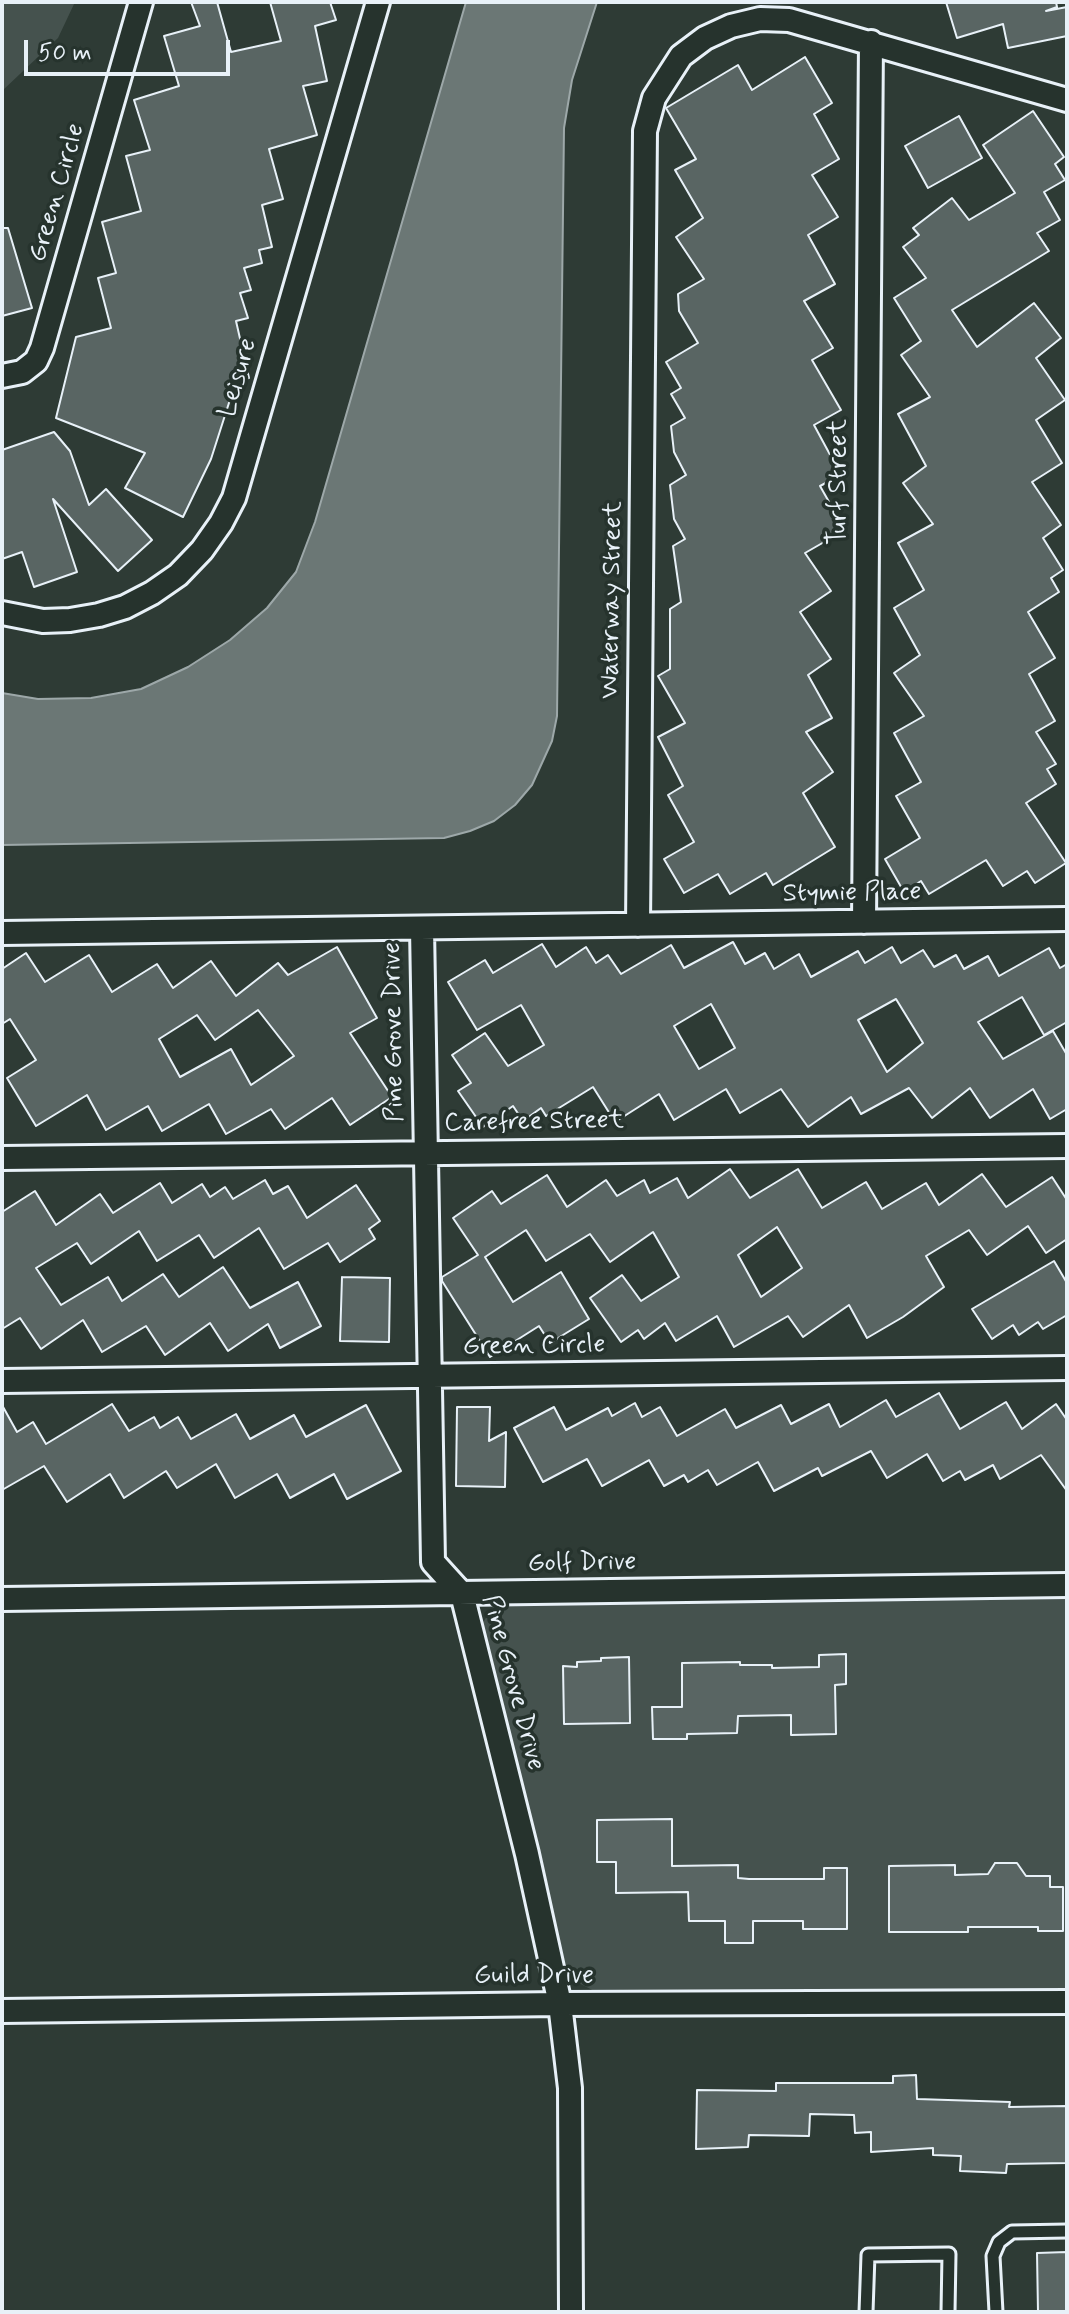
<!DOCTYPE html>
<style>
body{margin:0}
#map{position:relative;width:1069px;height:2314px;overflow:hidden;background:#2e3b35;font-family:Mynerve,sans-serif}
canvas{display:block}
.frame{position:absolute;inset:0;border:4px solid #e8f1f8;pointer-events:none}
.scale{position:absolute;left:24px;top:40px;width:206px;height:36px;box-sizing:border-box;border:4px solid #e8f1f8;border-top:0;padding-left:10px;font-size:24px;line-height:28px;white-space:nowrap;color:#e8f1f8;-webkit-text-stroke:6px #26332d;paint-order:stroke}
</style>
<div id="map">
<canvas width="1069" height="2314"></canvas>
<div class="frame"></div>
<div class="scale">50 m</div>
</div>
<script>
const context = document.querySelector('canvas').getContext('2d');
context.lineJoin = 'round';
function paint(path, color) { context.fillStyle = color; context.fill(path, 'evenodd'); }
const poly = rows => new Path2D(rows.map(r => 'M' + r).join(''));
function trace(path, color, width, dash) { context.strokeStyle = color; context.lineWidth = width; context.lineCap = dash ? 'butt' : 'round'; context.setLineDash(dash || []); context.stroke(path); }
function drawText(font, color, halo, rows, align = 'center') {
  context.font = font + ' Mynerve,sans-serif'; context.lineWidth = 7; context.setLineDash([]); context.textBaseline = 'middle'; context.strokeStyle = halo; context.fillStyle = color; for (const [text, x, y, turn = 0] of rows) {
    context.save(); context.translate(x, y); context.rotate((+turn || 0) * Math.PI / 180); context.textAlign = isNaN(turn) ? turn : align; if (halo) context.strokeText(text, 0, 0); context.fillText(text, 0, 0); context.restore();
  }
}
paint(poly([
 [2,2,75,2,58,38,2,91],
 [1067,1596,1067,1990,621,1995,600,1994,573,1980,566,1966,547,1893,484,1637,482,1624,493,1607,506,1602]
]), '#45524e');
const water = poly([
 [466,2,597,2,572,80,564,128,557,716,552,741,532,785,515,805,494,821,470,831,444,838,2,845,2,693,38,699,91,698,141,689,188,667,230,640,267,608,296,572,315,522,466,2]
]);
paint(water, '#6b7775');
trace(water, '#9da8a9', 2);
const building = poly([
 [191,2,217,2,231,52,281,41,270,2,330,2,336,20,315,26,327,81,303,86,317,135,269,149,283,199,262,205,272,247,259,250,262,263,244,268,251,290,240,293,248,318,236,321,249,378,236,381,211,459,183,517,125,488,145,453,56,418,76,337,111,328,98,278,116,273,102,222,141,211,126,156,150,150,134,100,179,86,164,36,200,26,191,2],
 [946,2,1056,2,1057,7,1046,11,1067,7,1067,36,1008,48,1003,24,957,38,946,2],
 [805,57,832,103,814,114,839,159,812,175,838,217,808,235,835,284,804,301,833,348,812,360,841,410,814,425,841,475,820,486,845,530,805,553,831,591,800,612,831,659,808,675,832,718,806,732,833,772,803,793,835,847,773,885,766,873,730,894,718,874,684,893,664,859,694,842,668,795,683,786,658,737,685,723,658,676,670,669,670,609,681,602,673,546,685,539,674,519,670,485,686,475,674,452,671,426,685,418,671,394,681,388,666,362,698,343,679,311,678,294,704,279,676,237,703,218,675,170,696,159,666,108,738,65,752,90,805,57],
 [1033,111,1064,157,1055,164,1065,180,1044,192,1060,220,1037,233,1049,251,952,310,977,347,1034,303,1061,338,1036,358,1065,400,1036,420,1062,463,1032,482,1061,525,1043,538,1063,570,1051,578,1059,592,1028,612,1055,658,1029,674,1055,721,1036,732,1056,764,1047,769,1056,784,1026,803,1066,863,1035,883,1027,871,1003,886,986,860,929,894,921,881,904,892,885,859,920,838,896,796,921,782,894,733,924,716,894,673,920,655,894,608,924,590,898,543,933,524,903,483,926,466,898,414,930,397,901,355,921,341,894,298,926,278,903,247,919,235,913,228,952,198,969,220,1015,193,983,145,1033,111],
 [959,116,982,158,928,188,905,146,959,116],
 [2,228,8,228,32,308,2,316,2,228],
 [54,432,70,451,89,505,106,489,152,540,118,571,53,499,77,572,34,587,22,552,2,559,2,450,54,432],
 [733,942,745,964,765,953,774,969,799,954,811,977,858,951,865,963,892,947,901,963,923,950,934,967,956,955,964,969,988,956,999,976,1049,948,1060,968,1067,964,1067,1022,1044,1035,1022,997,978,1022,1003,1059,1053,1031,1067,1055,1067,1109,1050,1119,1033,1089,990,1118,970,1088,932,1118,909,1088,861,1114,851,1097,808,1127,781,1089,740,1113,726,1089,674,1120,659,1094,615,1122,593,1087,546,1116,541,1108,523,1121,513,1106,483,1127,458,1091,471,1083,452,1055,485,1033,508,1066,544,1045,521,1005,477,1030,448,982,485,960,493,973,542,944,556,967,586,947,596,963,608,955,621,974,671,945,684,968,733,942],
 [896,999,923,1043,887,1072,858,1020,896,999],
 [711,1004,735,1048,699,1069,674,1026,711,1004],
 [337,947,377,1018,350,1033,392,1097,350,1125,332,1098,285,1129,271,1109,226,1134,209,1104,162,1131,148,1106,106,1130,87,1095,36,1126,7,1078,36,1060,10,1019,2,1024,2,969,26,953,45,982,89,955,112,992,157,964,173,988,211,961,236,996,278,963,288,975,337,947],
 [258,1010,294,1056,251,1085,231,1049,180,1077,159,1039,197,1015,215,1040,258,1010],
 [730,1169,750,1198,798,1169,822,1208,866,1182,882,1209,926,1183,939,1205,982,1174,1006,1207,1052,1177,1067,1200,1067,1239,1046,1253,1028,1226,987,1255,969,1230,926,1256,944,1287,903,1317,867,1338,849,1305,803,1337,788,1316,734,1347,717,1316,676,1341,665,1323,644,1339,638,1330,621,1342,590,1298,622,1275,641,1301,679,1277,653,1232,610,1262,590,1234,546,1261,526,1230,485,1257,513,1302,561,1272,589,1319,550,1343,539,1326,490,1357,442,1281,442,1277,478,1255,453,1218,492,1191,501,1204,547,1175,567,1207,606,1180,617,1196,644,1180,650,1193,677,1178,688,1198,730,1169],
 [777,1227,802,1268,761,1297,738,1255,777,1227],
 [265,1180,273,1194,288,1186,307,1218,356,1185,380,1221,369,1229,375,1239,340,1262,328,1243,284,1269,259,1228,214,1258,199,1235,157,1261,139,1231,91,1264,77,1243,36,1268,61,1305,108,1277,122,1301,163,1274,179,1297,223,1267,250,1308,298,1282,321,1326,280,1348,268,1324,228,1351,210,1323,165,1355,146,1326,102,1352,83,1320,41,1349,20,1318,2,1329,2,1212,35,1191,56,1225,100,1194,113,1213,160,1183,172,1203,202,1184,210,1197,225,1187,233,1199,265,1180],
 [1054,1261,1067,1283,1067,1315,1043,1329,1038,1322,1019,1335,1013,1325,992,1339,972,1309,1054,1261],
 [342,1277,390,1278,389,1342,340,1341,342,1277],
 [939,1393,960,1429,1006,1402,1022,1429,1056,1404,1067,1420,1067,1491,1041,1455,1000,1479,993,1465,965,1480,960,1471,943,1481,927,1454,887,1478,871,1451,822,1476,818,1468,774,1491,758,1462,717,1485,708,1470,688,1482,684,1475,664,1486,649,1460,602,1486,587,1459,543,1482,514,1428,554,1407,566,1430,608,1408,612,1416,635,1403,642,1417,660,1407,677,1436,725,1409,736,1428,781,1405,791,1424,829,1404,840,1427,886,1400,896,1417,939,1393],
 [112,1404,129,1431,154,1417,160,1428,178,1417,191,1439,236,1414,250,1439,294,1415,306,1437,366,1405,401,1471,347,1499,334,1474,290,1498,277,1474,235,1498,216,1464,177,1488,166,1471,124,1498,110,1474,67,1502,44,1466,2,1490,2,1405,17,1432,33,1422,46,1444,112,1404],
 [457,1407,490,1407,489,1441,506,1432,505,1487,456,1486,457,1407],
 [846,1654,846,1684,835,1685,836,1734,791,1735,791,1715,738,1716,737,1733,687,1734,687,1739,653,1739,652,1707,682,1707,682,1663,740,1662,740,1665,772,1665,772,1668,819,1667,819,1655,846,1654],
 [629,1657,630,1723,564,1724,563,1666,577,1667,577,1662,601,1661,601,1658,629,1657],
 [672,1819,672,1866,738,1865,738,1878,749,1879,824,1879,824,1868,847,1868,847,1929,803,1929,803,1921,753,1921,753,1943,725,1943,725,1921,689,1921,688,1892,616,1893,616,1862,597,1862,597,1820,672,1819],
 [995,1863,1017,1863,1026,1876,1050,1876,1050,1887,1063,1887,1063,1931,1038,1931,1038,1927,968,1927,968,1932,889,1932,889,1866,955,1865,955,1875,988,1874,995,1863],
 [916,2075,917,2099,1010,2102,1009,2107,1067,2106,1067,2163,1007,2164,1006,2173,960,2171,961,2156,933,2155,933,2148,871,2152,871,2132,855,2133,854,2115,810,2114,809,2136,749,2135,748,2147,696,2149,697,2090,776,2091,776,2083,893,2083,893,2076,916,2075],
 [1067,2252,1067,2312,1038,2312,1037,2253,1067,2252]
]);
paint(building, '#596563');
trace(building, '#e8f1f8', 2);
const service = poly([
 [866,2312,868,2255,949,2254,948,2312],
 [996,2312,993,2256,999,2242,1012,2232,1067,2231]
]);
const minor = poly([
 [2,376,22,372,36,361,42,348,141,2],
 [2,613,43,621,70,620,99,615,125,607,152,593,178,575,202,550,221,523,234,498,378,2],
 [864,922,871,42],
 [638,925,645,131,654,98,681,56,705,38,731,26,760,19,789,20,1067,100],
 [422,928,433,1562,462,1594,527,1854,560,2004,570,2088,571,2312],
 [2,933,1067,919],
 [2,1158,1067,1146],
 [2,1381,1067,1368],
 [2,1599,1067,1585],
 [2,2011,560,2004,1067,2002]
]);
trace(service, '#e8f1f8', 17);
trace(minor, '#e8f1f8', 28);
trace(service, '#26332d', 11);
trace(minor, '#26332d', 22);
drawText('26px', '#e8f1f8', '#26332d', [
 ["Green Circle",58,193,-74],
 ["Leisure",239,378,-74],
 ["Turf Street",840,482,-90],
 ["Waterway Street",613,600,-89],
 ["Stymie Place",852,894,-1],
 ["Pine Grove Drive",395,1032,-91],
 ["Carefree Street",534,1123,-1],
 ["Green Circle",534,1347,-1],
 ["Golf Drive",582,1564,-1],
 ["Pine Grove Drive",512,1683,75],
 ["Guild Drive",534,1977]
]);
</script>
